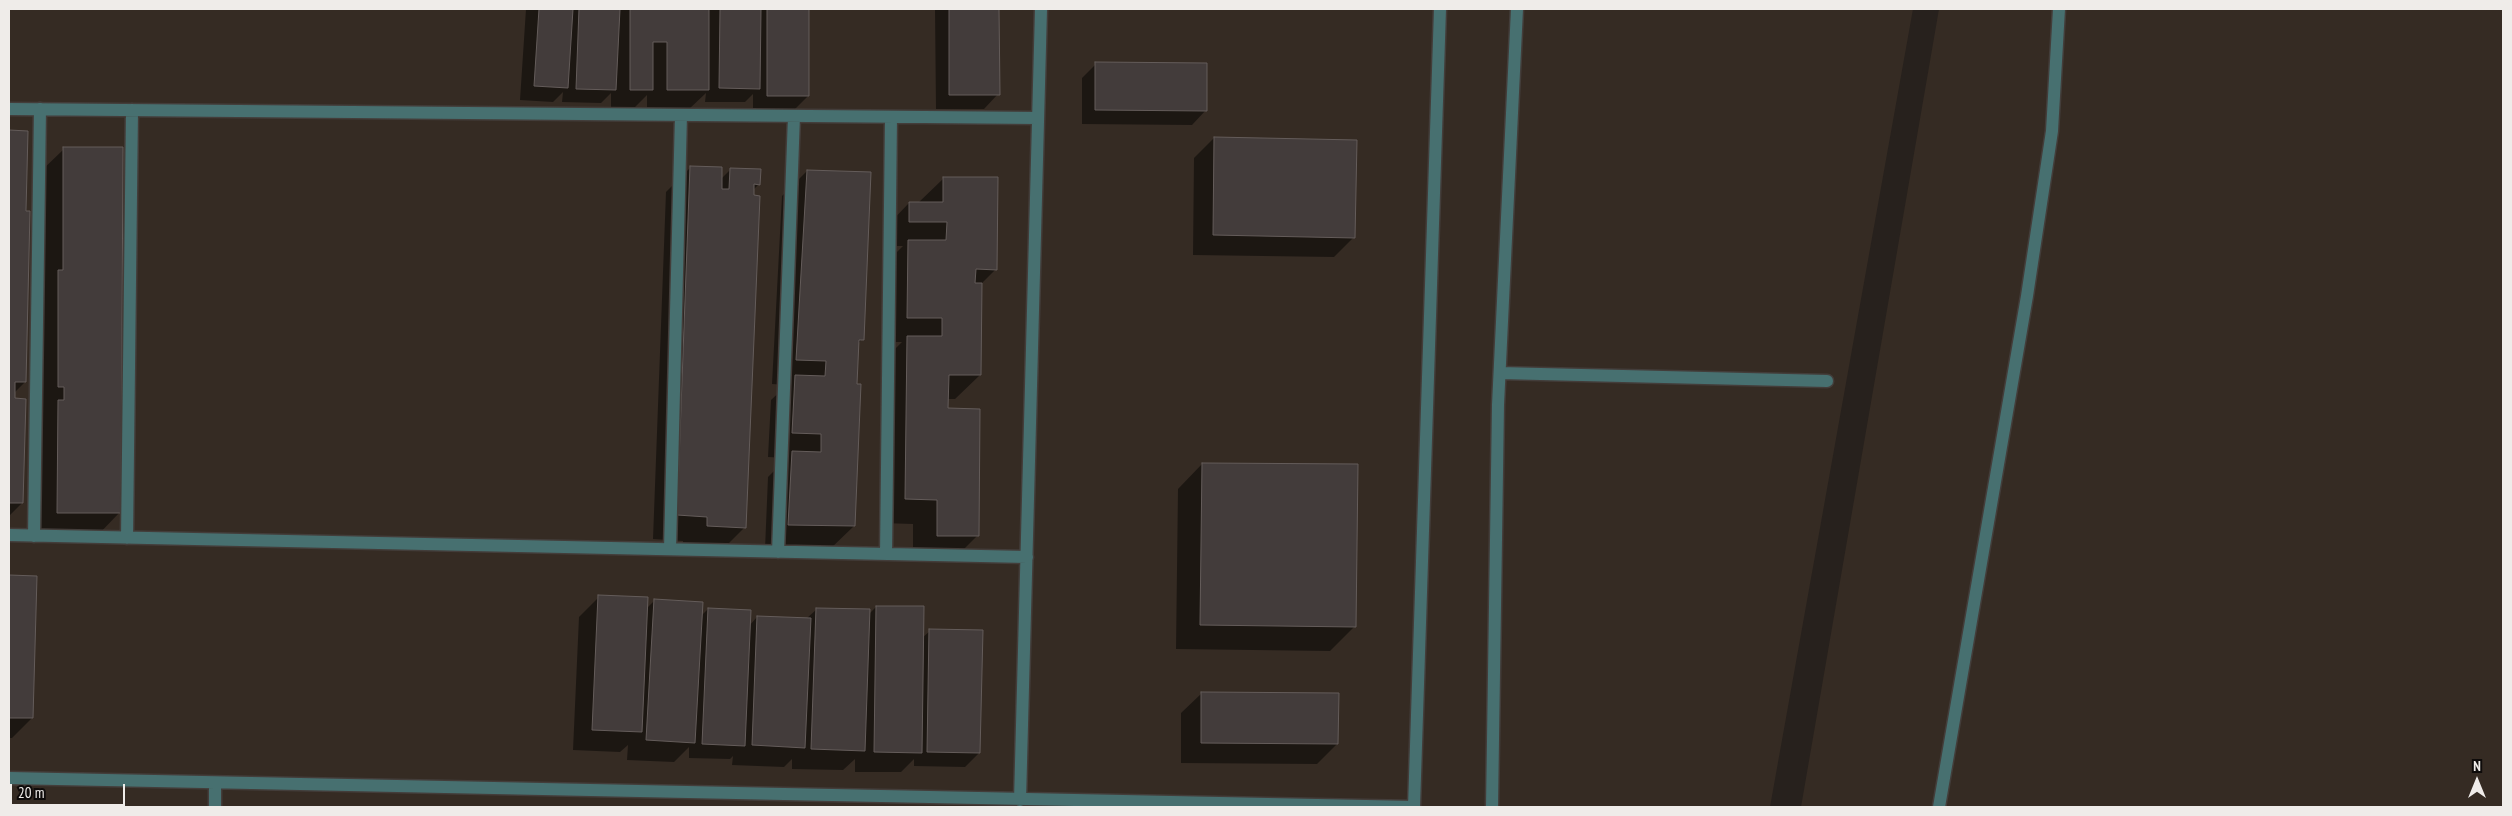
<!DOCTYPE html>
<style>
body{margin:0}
#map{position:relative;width:2512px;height:816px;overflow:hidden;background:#27211d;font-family:"PT Sans Narrow",sans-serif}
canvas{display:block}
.frame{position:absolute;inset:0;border:10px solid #efece9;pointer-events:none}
.north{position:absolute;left:2452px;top:756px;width:50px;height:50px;-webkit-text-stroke:4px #0e0b0a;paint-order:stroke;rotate:0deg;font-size:14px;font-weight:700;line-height:20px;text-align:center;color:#efece9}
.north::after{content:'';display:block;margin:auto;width:18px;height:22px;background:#efece9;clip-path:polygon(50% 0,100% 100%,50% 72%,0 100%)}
.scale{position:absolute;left:10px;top:784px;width:115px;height:22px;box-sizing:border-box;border:2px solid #efece9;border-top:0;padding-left:6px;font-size:15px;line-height:18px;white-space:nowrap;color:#efece9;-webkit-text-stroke:4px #0e0b0a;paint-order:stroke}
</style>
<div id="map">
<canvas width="2512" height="816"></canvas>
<div class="frame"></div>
<div class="north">N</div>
<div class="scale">20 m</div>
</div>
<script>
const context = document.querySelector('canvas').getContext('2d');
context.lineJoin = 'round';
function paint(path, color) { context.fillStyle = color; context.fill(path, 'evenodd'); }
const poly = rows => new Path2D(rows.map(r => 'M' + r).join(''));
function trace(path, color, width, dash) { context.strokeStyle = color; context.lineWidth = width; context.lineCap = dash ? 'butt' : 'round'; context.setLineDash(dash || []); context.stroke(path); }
paint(poly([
 [9,9,1913,9,1770,807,9,807],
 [1939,9,2503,9,2503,807,1801,807]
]), '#352b23');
paint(poly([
 [526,9,808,9,808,96,794,110,753,110,753,94,745,102,705,102,706,93,688,110,647,110,647,95,632,110,611,110,611,93,601,103,562,102,563,92,553,102,520,100],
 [935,9,997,9,998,94,984,109,936,109],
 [1096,64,1206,110,1192,125,1082,124,1082,78],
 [9,132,27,132,25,382,14,393,14,399,22,503,9,516],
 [1214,138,1354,237,1334,257,1193,255,1194,158],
 [64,149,120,512,96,537,33,537,39,173],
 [691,167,721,179,731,169,759,184,752,191,745,527,720,552,683,550,683,541,653,539,666,192],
 [807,171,862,339,858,344,854,526,829,550,765,549,768,477,787,458,768,457,771,400,787,385,772,384,782,196],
 [944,178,996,269,981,284,980,375,955,399,947,399,947,409,977,536,953,560,913,560,913,524,881,523,883,361,902,342,883,342,884,265,903,246,885,246,885,228,909,203,918,203],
 [1202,464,1355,626,1330,651,1176,649,1178,489],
 [9,577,36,577,32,718,12,738,9,738],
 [599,597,646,609,655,600,701,616,708,609,749,626,757,617,806,619,817,609,868,615,876,607,922,638,930,631,979,753,965,767,914,766,914,759,901,772,855,772,855,759,843,770,792,769,792,759,784,767,732,765,733,756,730,759,689,758,689,747,674,762,627,760,628,745,620,752,573,750,579,617],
 [1202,693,1337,744,1317,764,1181,763,1181,713]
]), '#0007');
const building = poly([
 [539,9,573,9,568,88,534,86,539,9],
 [579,9,620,9,616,90,576,89,579,9],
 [630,9,709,9,709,90,667,90,667,42,653,42,653,90,630,90,630,9],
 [720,9,761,9,760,89,719,88,720,9],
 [767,9,809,9,809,96,767,96,767,9],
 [949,9,999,9,1000,95,949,95,949,9],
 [1095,62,1207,63,1207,111,1095,110,1095,62],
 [9,130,28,131,26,211,30,211,26,382,15,382,15,398,26,399,23,503,9,503,9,130],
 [1214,137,1357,140,1355,238,1213,235,1214,137],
 [63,147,123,147,121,513,57,513,58,400,64,400,64,387,58,387,58,270,63,270,63,147],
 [690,166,722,167,722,189,729,189,730,168,761,169,760,185,754,184,754,195,760,196,746,528,707,526,707,517,677,515,690,166],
 [807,170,871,172,864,340,859,340,857,384,861,384,855,526,788,525,792,451,821,452,821,434,792,433,795,375,825,376,826,361,796,360,807,170],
 [943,177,998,177,997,270,976,269,975,283,982,283,981,375,949,375,948,408,980,409,979,536,937,536,937,500,905,499,907,336,942,336,942,318,907,318,908,240,946,240,947,222,909,222,909,202,943,202,943,177],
 [1202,463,1358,464,1356,627,1200,625,1202,463],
 [9,575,37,576,33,718,9,718,9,575],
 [598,595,648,597,642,732,592,730,598,595],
 [654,599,703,602,695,743,646,740,654,599],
 [876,606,924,606,922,753,874,752,876,606],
 [708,608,751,610,745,746,702,744,708,608],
 [816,608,870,609,865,751,811,749,816,608],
 [757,616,811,618,805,748,752,745,757,616],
 [929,629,983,630,980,753,927,752,929,629],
 [1201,692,1339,693,1338,744,1201,743,1201,692]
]);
paint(building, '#433c3b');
trace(building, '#645c5a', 1);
const minor = poly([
 [9,109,1038,118],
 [1500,373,1827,381],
 [9,535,1027,557],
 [34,536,40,109],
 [127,538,132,110],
 [670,549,681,115],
 [778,552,794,116],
 [886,554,891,117],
 [9,778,1414,807],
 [1020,800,1041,9],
 [215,807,215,783],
 [1414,807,1440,9],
 [1492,807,1498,405,1517,9],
 [1939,807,2027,296,2052,131,2059,9]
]);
trace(minor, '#433d3a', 15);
trace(minor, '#477070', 12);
</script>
